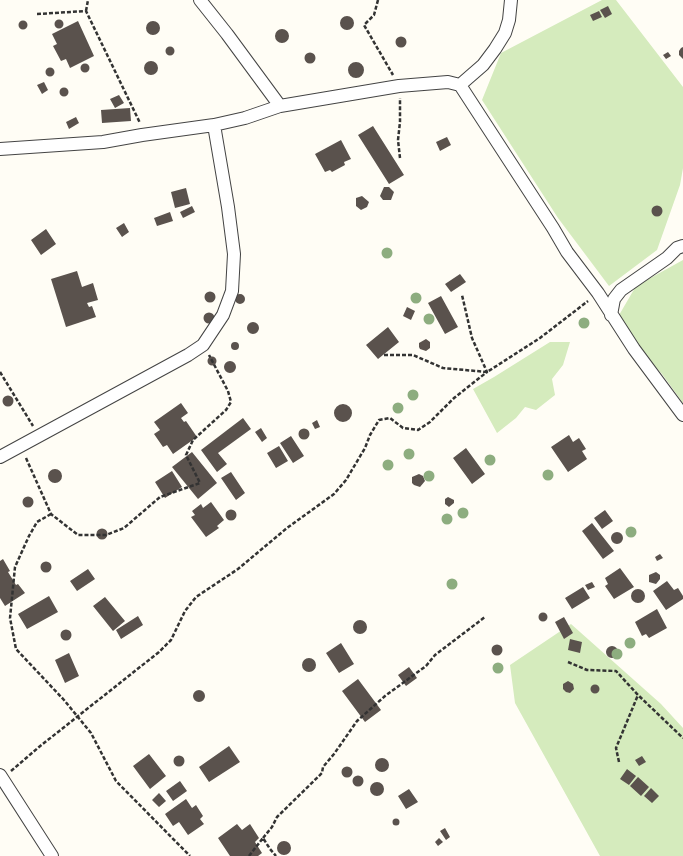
<!DOCTYPE html>
<style>
body{margin:0}
canvas{display:block;background:#fffdf5}
</style>
<canvas width="683" height="856"></canvas>
<script>
const context = document.querySelector('canvas').getContext('2d');
context.lineJoin = 'round';
function paint(path, color) { context.fillStyle = color; context.fill(path, 'evenodd'); }
const poly = rows => new Path2D(rows.map(r => 'M' + r).join(''));
function trace(path, color, width, dash) { context.strokeStyle = color; context.lineWidth = width; context.lineCap = dash ? 'butt' : 'round'; context.setLineDash(dash || []); context.stroke(path); }
paint(poly([
 [602,0,616,0,683,87,683,168,680,185,657,250,609,286,558,218,482,100,501,53],
 [683,260,683,403,662,374,615,322,636,286],
 [550,342,570,342,563,365,552,379,555,395,536,410,525,407,516,418,497,433,473,389,494,377],
 [571,624,661,704,683,728,683,856,600,856,515,703,510,665]
]), '#d5ebbd');
paint(poly([
 [608,6,612,14,605,18,600,10],
 [599,11,602,17,593,21,590,15],
 '340 23a7 7 0 1 1 14 0a7 7 0 1 1-14 0Z',
 '54.5 24a4.5 4.5 0 1 1 9 0a4.5 4.5 0 1 1-9 0Z',
 '18.5 25a4.5 4.5 0 1 1 9 0a4.5 4.5 0 1 1-9 0Z',
 [78,21,94,56,70,68,66,59,61,61,53,46,57,44,52,34],
 '146 28a7 7 0 1 1 14 0a7 7 0 1 1-14 0Z',
 '275 36a7 7 0 1 1 14 0a7 7 0 1 1-14 0Z',
 '395.5 42a5.5 5.5 0 1 1 11 0a5.5 5.5 0 1 1-11 0Z',
 '165.5 51a4.5 4.5 0 1 1 9 0a4.5 4.5 0 1 1-9 0Z',
 [683,47,683,59,679,55,679,51,681,48],
 [668,52,671,56,666,59,663,55],
 '304.5 58a5.5 5.5 0 1 1 11 0a5.5 5.5 0 1 1-11 0Z',
 '144 68a7 7 0 1 1 14 0a7 7 0 1 1-14 0Z',
 '348 70a8 8 0 1 1 16 0a8 8 0 1 1-16 0Z',
 '80.5 68a4.5 4.5 0 1 1 9 0a4.5 4.5 0 1 1-9 0Z',
 '45.5 72a4.5 4.5 0 1 1 9 0a4.5 4.5 0 1 1-9 0Z',
 [44,82,48,90,42,94,37,85],
 '59.5 92a4.5 4.5 0 1 1 9 0a4.5 4.5 0 1 1-9 0Z',
 [119,95,124,103,115,108,110,99],
 [130,108,131,121,102,123,101,110],
 [76,117,79,123,69,129,66,122],
 [373,126,404,175,389,184,358,135],
 [447,137,451,145,440,151,436,142],
 [341,140,351,159,344,162,345,165,332,172,330,170,325,172,315,154],
 [384,187,389,187,394,192,391,200,383,200,380,196],
 [186,188,190,204,175,208,171,192],
 [362,196,369,202,367,207,361,210,356,206,356,198],
 '651.5 211a5.5 5.5 0 1 1 11 0a5.5 5.5 0 1 1-11 0Z',
 [192,206,195,212,183,218,180,212],
 [170,212,173,221,157,226,154,218],
 [124,223,129,232,122,237,116,228],
 [46,229,56,244,41,255,31,240],
 [77,271,82,287,93,283,98,300,87,303,89,307,92,306,96,317,66,327,51,279],
 [460,274,466,282,451,292,445,284],
 '204.5 297a5.5 5.5 0 1 1 11 0a5.5 5.5 0 1 1-11 0Z',
 '235 299a5 5 0 1 1 10 0a5 5 0 1 1-10 0Z',
 [441,296,458,327,445,334,428,303],
 [407,307,415,311,411,320,403,316],
 '203.5 318a5.5 5.5 0 1 1 11 0a5.5 5.5 0 1 1-11 0Z',
 '247 328a6 6 0 1 1 12 0a6 6 0 1 1-12 0Z',
 [388,327,399,342,378,359,366,345],
 [426,339,430,342,430,348,426,351,420,349,419,347,419,343],
 '231 346a4 4 0 1 1 8 0a4 4 0 1 1-8 0Z',
 '207.5 361a4.5 4.5 0 1 1 9 0a4.5 4.5 0 1 1-9 0Z',
 '224 367a6 6 0 1 1 12 0a6 6 0 1 1-12 0Z',
 '2.5 401a5.5 5.5 0 1 1 11 0a5.5 5.5 0 1 1-11 0Z',
 [181,403,188,413,181,418,184,422,186,421,197,437,173,454,167,445,163,447,154,434,160,430,154,422],
 '334 413a9 9 0 1 1 18 0a9 9 0 1 1-18 0Z',
 [243,418,251,429,218,453,227,464,217,472,201,450],
 [317,420,320,427,315,429,312,423],
 [261,428,267,438,262,442,255,432],
 '298.5 434a5.5 5.5 0 1 1 11 0a5.5 5.5 0 1 1-11 0Z',
 [569,435,573,442,579,438,586,449,582,451,587,459,568,472,551,447],
 [291,436,304,456,293,463,280,443],
 [279,446,288,461,276,468,267,453],
 [466,448,485,474,472,484,453,458],
 [192,452,217,483,198,499,172,467],
 '48 476a7 7 0 1 1 14 0a7 7 0 1 1-14 0Z',
 [172,471,182,487,165,498,155,482],
 [231,472,245,493,236,500,221,478],
 [419,474,423,476,425,481,420,487,414,485,412,483,412,477],
 '22.5 502a5.5 5.5 0 1 1 11 0a5.5 5.5 0 1 1-11 0Z',
 [448,497,454,500,454,503,449,507,445,504,445,499],
 [211,502,224,520,217,526,219,528,206,537,191,517,195,515,192,511,201,504,203,508],
 '225.5 515a5.5 5.5 0 1 1 11 0a5.5 5.5 0 1 1-11 0Z',
 [605,510,613,521,602,529,594,518],
 [592,523,614,551,603,559,582,531],
 '96.5 534a5.5 5.5 0 1 1 11 0a5.5 5.5 0 1 1-11 0Z',
 '611 538a6 6 0 1 1 12 0a6 6 0 1 1-12 0Z',
 [660,554,663,558,657,561,655,557],
 [3,559,10,571,8,572,16,585,18,584,25,593,5,606,0,598,0,561],
 '40.5 567a5.5 5.5 0 1 1 11 0a5.5 5.5 0 1 1-11 0Z',
 [620,568,634,587,614,599,605,586,608,584,605,578],
 [88,569,95,579,77,591,70,581],
 [656,572,660,575,660,579,656,584,649,582,649,575],
 [667,581,674,590,678,588,683,596,683,599,666,610,653,591],
 [592,582,595,587,588,590,585,585],
 [583,587,590,598,572,609,565,598],
 '631 596a7 7 0 1 1 14 0a7 7 0 1 1-14 0Z',
 [49,596,58,612,27,629,18,614],
 [105,597,125,621,113,631,93,606],
 [657,609,667,628,649,638,646,634,642,636,635,622],
 '538.5 617a4.5 4.5 0 1 1 9 0a4.5 4.5 0 1 1-9 0Z',
 [138,616,143,625,121,639,116,630],
 [564,617,573,633,564,639,555,622],
 '353 627a7 7 0 1 1 14 0a7 7 0 1 1-14 0Z',
 '60.5 635a5.5 5.5 0 1 1 11 0a5.5 5.5 0 1 1-11 0Z',
 [570,639,582,642,580,653,568,650],
 [341,643,354,664,339,673,326,653],
 '491.5 650a5.5 5.5 0 1 1 11 0a5.5 5.5 0 1 1-11 0Z',
 '606 652a6 6 0 1 1 12 0a6 6 0 1 1-12 0Z',
 [69,653,79,676,65,683,55,660],
 '302 665a7 7 0 1 1 14 0a7 7 0 1 1-14 0Z',
 [409,667,417,678,406,686,398,675],
 [358,679,381,710,365,722,342,691],
 [568,681,573,684,574,689,570,693,566,692,563,689,563,684],
 '590.5 689a4.5 4.5 0 1 1 9 0a4.5 4.5 0 1 1-9 0Z',
 '193 696a6 6 0 1 1 12 0a6 6 0 1 1-12 0Z',
 [229,746,240,762,209,782,199,767],
 [149,754,166,776,150,789,133,766],
 '173.5 761a5.5 5.5 0 1 1 11 0a5.5 5.5 0 1 1-11 0Z',
 [642,756,646,762,639,766,635,760],
 '375 765a7 7 0 1 1 14 0a7 7 0 1 1-14 0Z',
 '341.5 772a5.5 5.5 0 1 1 11 0a5.5 5.5 0 1 1-11 0Z',
 [627,769,636,776,629,785,620,779],
 '352.5 781a5.5 5.5 0 1 1 11 0a5.5 5.5 0 1 1-11 0Z',
 [638,777,649,787,641,796,630,786],
 [180,781,187,791,173,801,166,791],
 '370 789a7 7 0 1 1 14 0a7 7 0 1 1-14 0Z',
 [651,788,659,796,652,803,644,796],
 [409,789,418,802,406,809,398,796],
 [159,793,166,801,159,807,152,800],
 [186,799,192,808,196,805,203,816,200,819,204,824,188,835,179,822,173,826,165,814],
 '392.5 822a3.5 3.5 0 1 1 7 0a3.5 3.5 0 1 1-7 0Z',
 [237,824,242,830,250,824,259,838,255,842,262,853,258,856,230,856,218,838],
 [445,828,450,837,446,840,440,831],
 [439,838,443,842,438,846,435,842],
 '277 848a7 7 0 1 1 14 0a7 7 0 1 1-14 0Z'
]), '#5a524d');
const minor = poly([
 [200,0,227,34,280,106],
 [460,85,483,65,495,49,505,33,509,20,511,0],
 [0,149,103,142,142,135,214,125,245,118,280,106,399,86,448,82,460,85,553,228,567,252,598,293,634,349,683,415],
 [611,315,614,299,621,290,667,258,677,248,683,246],
 [0,457,188,355,203,345,223,315,232,291,234,254,228,207,214,125],
 [0,775,52,856]
]);
trace(minor, '#444', 14);
trace(poly([
 [378,0,374,15,364,25,393,75],
 [86,11,88,0],
 [37,14,86,11,140,123],
 [400,158,398,140,400,122,400,98],
 [384,355,413,355,443,368,487,372,540,338,588,301],
 [0,372,33,426],
 [26,458,51,514,78,535,106,535,124,528,160,497,200,483,186,455,193,440,226,410,231,402,228,391,209,355],
 [51,514,37,522,29,536,15,567,10,618,16,649,64,700,91,733,116,781,190,856],
 [568,662,587,670,616,671,638,695,683,738],
 [619,762,616,748,638,695],
 [11,771,39,747,159,652,171,640,185,611,196,597,238,569,287,528,334,494,346,480,365,448,370,435,379,420,390,418,403,428,418,430,430,422,454,398,487,372,472,338,462,295],
 [263,838,272,827,277,817,322,773,323,767,334,754,357,721,385,696,426,666,435,655,485,617],
 [249,856,263,838,270,849,276,856]
]), '#333', 2.5, [4, 2]);
trace(minor, '#fff', 12);
context.fillStyle = '#8dad7f';
for (const [x, y] of [
 [387,253],
 [416,298],
 [429,319],
 [584,323],
 [413,395],
 [398,408],
 [409,454],
 [490,460],
 [388,465],
 [548,475],
 [429,476],
 [463,513],
 [447,519],
 [631,532],
 [452,584],
 [630,643],
 [617,654],
 [498,668]
]) { context.beginPath(); context.arc(x, y, 5.5, 0, 2 * Math.PI); context.fill(); }
</script>
